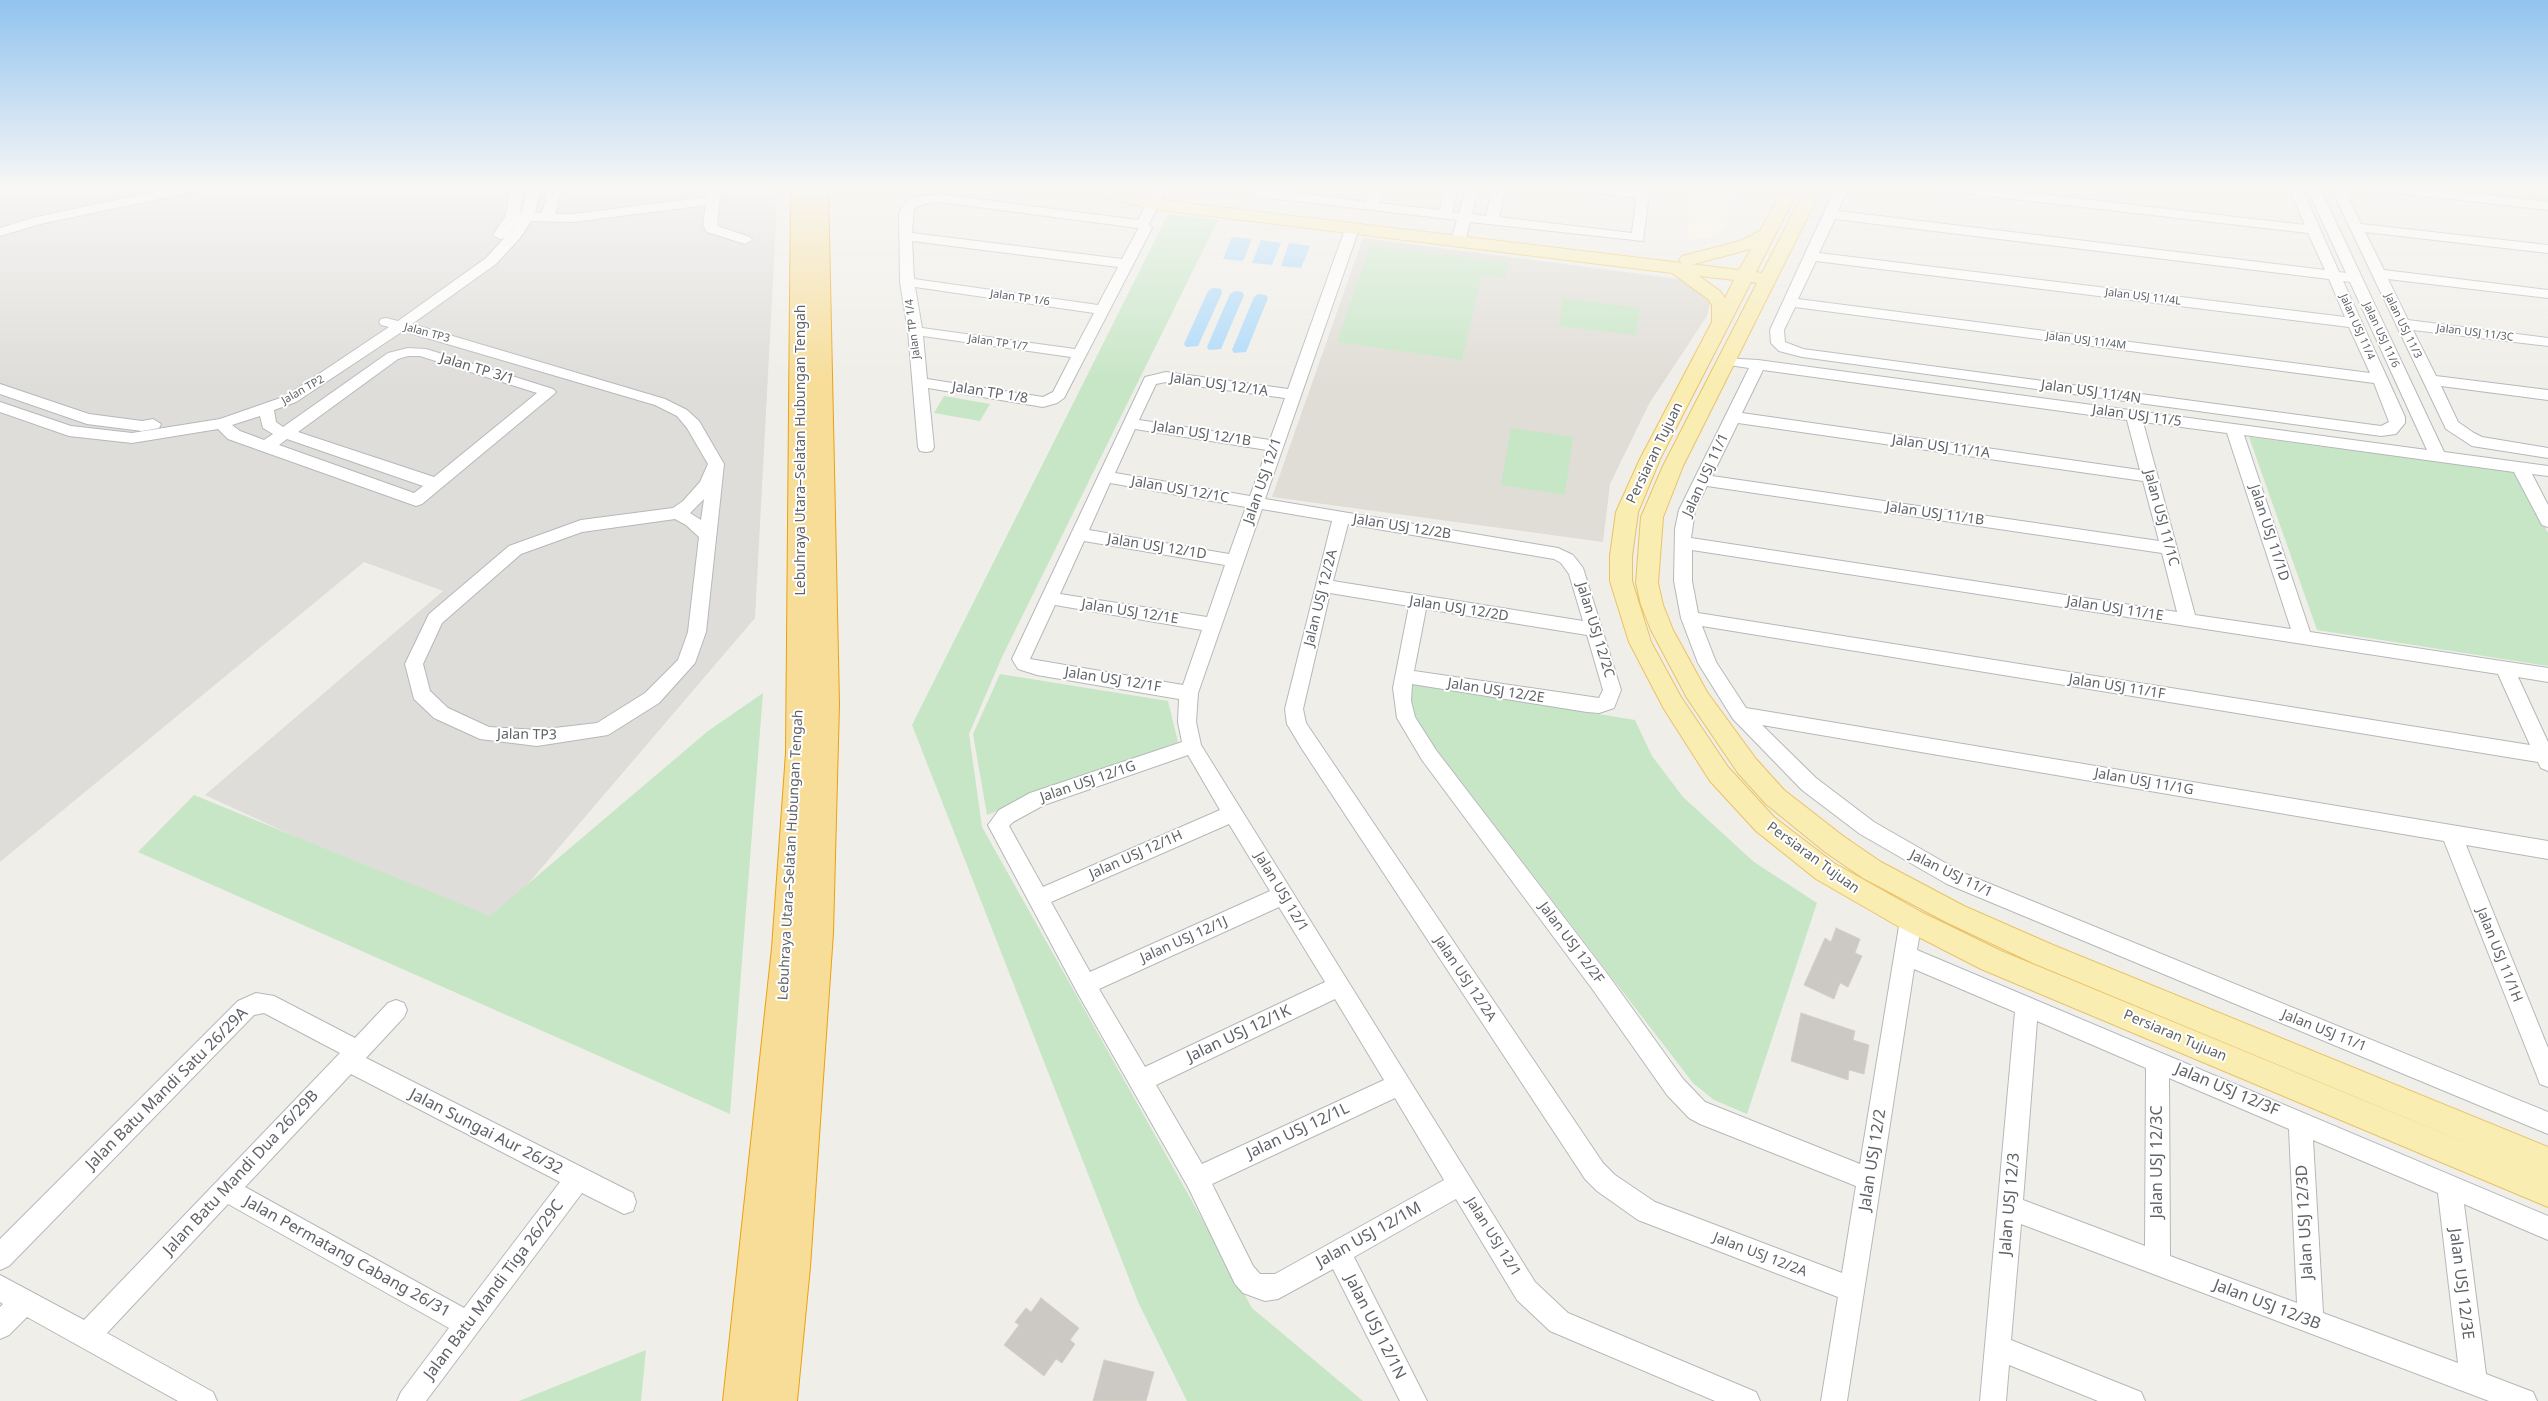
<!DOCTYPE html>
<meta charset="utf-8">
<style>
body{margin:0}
canvas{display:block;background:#f0eee8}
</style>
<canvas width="2548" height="1401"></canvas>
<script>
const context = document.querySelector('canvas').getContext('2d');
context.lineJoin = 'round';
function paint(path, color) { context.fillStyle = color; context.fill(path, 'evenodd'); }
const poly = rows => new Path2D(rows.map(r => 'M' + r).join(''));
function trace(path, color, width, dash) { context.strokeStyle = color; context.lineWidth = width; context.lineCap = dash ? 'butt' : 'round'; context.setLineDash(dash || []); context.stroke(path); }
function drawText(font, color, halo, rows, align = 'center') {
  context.font = font + ' "Noto Sans",sans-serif'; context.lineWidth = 4; context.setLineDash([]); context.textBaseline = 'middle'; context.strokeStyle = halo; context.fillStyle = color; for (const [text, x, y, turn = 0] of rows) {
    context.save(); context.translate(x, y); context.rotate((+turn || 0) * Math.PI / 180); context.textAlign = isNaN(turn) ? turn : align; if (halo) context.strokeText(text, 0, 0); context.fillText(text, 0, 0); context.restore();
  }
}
paint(poly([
 [1691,186,1729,186,1727,227,1723,231,1711,237,1687,241]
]), '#fcf5e0');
paint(poly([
 [0,186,775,186,776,224,755,618,491,927,205,795,443,591,364,562,0,862]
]), '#dfddda');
paint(poly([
 [1363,238,1679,279,1691,284,1710,303,1707,316,1649,404,1610,484,1603,542,1272,497]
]), '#e0ddd6');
paint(poly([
 [2438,186,2548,186,2548,202,2440,190],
 [1168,214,1218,220,1002,657,969,734,982,827,1252,1308,1363,1401,1187,1401,1139,1304,912,725],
 [1370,246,1508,263,1505,278,1481,276,1462,360,1337,342],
 [1563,298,1640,308,1636,335,1559,326],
 [944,396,990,404,980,421,934,413],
 [1511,428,1573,437,1565,495,1501,485],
 [2249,437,2517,472,2548,533,2548,666,2317,630],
 [1000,674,1168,701,1178,742,987,815,973,734],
 [1411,683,1635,720,1652,756,1683,797,1754,862,1817,903,1747,1114,1714,1100,1693,1083,1426,736,1413,716,1410,704],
 [763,693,730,1114,138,852,194,795,490,916,708,731],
 [646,1350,641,1401,519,1401]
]), '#c7e6c6');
paint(poly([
 [1232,237,1252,239,1243,261,1223,259],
 [1261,240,1281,243,1272,265,1252,263],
 [1289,243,1310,246,1301,268,1281,266],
 [1213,288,1221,289,1222,293,1198,346,1186,347,1184,344,1208,291],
 [1235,291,1242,292,1244,295,1221,349,1209,350,1207,347,1230,294],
 [1258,294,1266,295,1268,298,1246,352,1234,353,1232,350,1254,297]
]), '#aedafa');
const building = poly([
 [1836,928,1860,939,1855,953,1862,956,1848,987,1840,983,1834,999,1804,985,1825,938,1831,942,1836,928],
 [1801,1013,1855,1031,1853,1040,1869,1045,1864,1074,1849,1070,1848,1080,1791,1061,1801,1013],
 [1041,1298,1079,1328,1070,1340,1075,1344,1062,1363,1056,1359,1044,1376,1004,1345,1019,1325,1015,1322,1026,1308,1031,1312,1041,1298],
 [1104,1360,1154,1372,1146,1401,1093,1401,1104,1360]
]);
paint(building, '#ccc9c4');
trace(building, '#d5d0c6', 1);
const minor = poly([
 [181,186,207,186,201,190,40,224,0,236,0,228,32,218,181,186],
 [512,186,525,186,520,213,521,213,528,186,541,186,535,213,542,213,549,186,562,186,555,214,573,214,707,197,708,186,721,186,717,226,750,237,752,240,745,244,707,232,703,225,706,205,573,222,531,221,520,238,496,264,412,324,665,399,687,410,699,421,724,464,706,632,695,663,659,703,608,735,537,746,480,739,434,718,414,699,405,664,429,614,509,546,581,520,673,508,683,501,700,482,708,464,687,428,677,416,655,405,403,331,296,402,274,410,276,422,283,427,388,353,408,348,426,349,553,389,556,392,553,395,422,504,416,506,228,439,218,429,132,443,69,436,0,412,0,402,71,426,132,433,220,419,286,396,389,327,381,325,379,322,381,319,386,318,398,321,486,258,510,232,518,221,505,238,500,239,493,235,505,217,512,186],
 [408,356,420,356,537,393,434,477,298,432,398,359,408,356],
 [260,416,263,428,273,434,264,440,240,431,232,425,260,416],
 [287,439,423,486,414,493,279,445,287,439],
 [704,499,701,520,690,513,704,499],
 [675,519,686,525,699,537,688,632,678,660,645,693,597,723,537,730,489,727,448,708,430,691,423,664,442,623,521,554,582,532,675,519],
 [1156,186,1169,186,1149,224,1152,228,1064,398,1057,403,1043,407,928,388,934,447,932,451,926,452,920,451,918,447,908,331,900,282,899,213,904,204,916,197,939,194,1138,220,1156,186],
 [939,202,1138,228,1138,229,1122,259,912,233,914,209,924,204,939,202],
 [912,241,1118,267,1098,305,914,279,912,241],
 [915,287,1094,313,1075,349,922,328,915,287],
 [923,336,1071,357,1053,392,1043,397,927,379,923,336],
 [1231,186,1252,186,1366,202,1371,186,1384,186,1379,203,1440,210,1446,186,1459,186,1452,212,1459,213,1466,186,1479,186,1472,214,1486,216,1493,186,1506,186,1499,217,1632,233,1636,198,1573,190,1567,186,1606,186,1637,190,1637,186,1650,186,1643,241,1470,222,1465,241,1458,245,1451,241,1457,220,1261,197,1231,186],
 [1836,186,1849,186,1838,211,2325,270,2308,233,1934,190,1928,186,1970,186,2305,225,2288,186,2301,186,2339,272,2346,273,2306,186,2319,186,2444,452,2548,466,2548,476,2532,474,2548,505,2548,527,2542,525,2514,472,2244,435,2310,632,2548,668,2548,682,2518,677,2548,742,2548,771,2541,768,2538,762,1702,626,1716,662,1746,708,2548,841,2548,859,2466,845,2548,1048,2548,1087,2540,1084,2537,1076,2444,841,1762,725,1816,778,1874,822,1961,872,2548,1112,2548,1134,1947,884,1860,834,1802,790,1733,719,1698,663,1681,618,1674,581,1675,529,1679,510,1749,368,1722,364,1720,361,1722,358,1758,360,2427,450,2350,282,2343,281,2405,417,2405,423,2396,434,2381,436,1802,357,1779,351,1771,343,1770,330,1836,186],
 [1835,219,2329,279,2345,317,1819,253,1835,219],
 [1816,261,2349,327,2370,373,1798,299,1816,261],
 [1795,307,2374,383,2389,422,2381,426,1803,349,1785,342,1784,330,1795,307],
 [1763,370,2127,420,2140,470,1742,413,1763,370],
 [2143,422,2227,433,2291,629,2195,615,2143,422],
 [1738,423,2143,481,2159,541,1712,476,1738,423],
 [1707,486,2162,553,2177,612,1691,538,1695,510,1707,486],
 [1692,550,2498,674,2530,745,1698,613,1692,581,1692,550],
 [2330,186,2343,186,2361,224,2548,245,2548,253,2365,232,2384,270,2548,290,2548,298,2388,279,2408,320,2548,338,2548,346,2413,330,2436,376,2548,390,2548,400,2441,386,2458,422,2474,433,2482,437,2548,448,2548,458,2472,446,2446,429,2330,186],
 [2364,186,2408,186,2548,202,2548,210,2370,190,2364,186],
 [1352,225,1359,229,1265,499,1558,548,1573,555,1583,568,1621,690,1614,708,1599,713,1587,712,1412,684,1411,701,1415,717,1436,750,1609,976,1683,1079,1705,1102,1860,1164,1900,920,1903,913,1911,911,1919,913,1922,920,1917,950,2548,1216,2548,1240,2464,1204,2486,1374,2533,1392,2537,1401,2489,1401,2021,1224,2011,1340,2141,1392,2145,1401,2098,1401,2009,1365,2006,1401,1980,1401,2015,1012,1914,969,1847,1401,1821,1401,1838,1297,1638,1220,1597,1191,1585,1179,1302,749,1287,724,1285,709,1332,521,1262,509,1198,693,1196,722,1201,745,1535,1282,1568,1313,1756,1392,1760,1401,1715,1401,1550,1331,1517,1300,1456,1199,1354,1257,1427,1401,1400,1401,1333,1269,1278,1299,1265,1301,1243,1293,1235,1284,1188,1187,1077,992,988,825,999,810,1030,793,1182,742,1178,722,1179,699,1037,675,1018,669,1012,659,1145,377,1166,372,1288,389,1345,229,1352,225],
 [1166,382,1285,398,1270,440,1139,420,1156,384,1166,382],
 [1135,429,1267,450,1250,496,1115,473,1135,429],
 [1110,483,1246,507,1229,554,1089,530,1110,483],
 [1348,524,1554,559,1561,563,1569,574,1583,621,1333,581,1348,524],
 [1084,541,1225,565,1207,617,1060,594,1084,541],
 [1330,593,1409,606,1393,688,1397,718,1422,760,1593,990,1667,1095,1689,1118,1700,1124,1856,1186,1842,1273,1655,1202,1615,1175,1603,1163,1306,723,1303,709,1330,593],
 [1055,605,1202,630,1183,685,1030,659,1055,605],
 [1426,609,1587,635,1603,690,1599,698,1414,671,1426,609],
 [1188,755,1220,810,1043,887,1009,826,1013,822,1044,805,1188,755],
 [1229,824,1270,891,1090,972,1051,902,1229,824],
 [1279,907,1325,982,1145,1067,1099,989,1279,907],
 [1335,999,1384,1080,1202,1164,1156,1085,1335,999],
 [2037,1021,2146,1068,2145,1246,2023,1200,2037,1021],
 [2169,1078,2289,1129,2297,1303,2170,1256,2169,1078],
 [1395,1098,1444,1180,1275,1274,1260,1274,1253,1266,1212,1184,1395,1098],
 [2313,1140,2438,1193,2458,1363,2323,1313,2313,1140],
 [0,384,89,414,142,421,153,419,161,424,159,428,142,431,87,424,0,394,0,384],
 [256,993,274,996,355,1038,388,1003,396,1000,404,1003,407,1010,404,1017,366,1058,633,1193,636,1202,633,1211,624,1214,582,1193,426,1401,397,1401,401,1392,449,1328,228,1204,107,1333,213,1392,217,1401,178,1401,27,1317,9,1335,0,1339,0,1307,3,1304,0,1302,0,1275,84,1320,340,1053,264,1013,254,1015,9,1266,0,1270,0,1239,238,1001,256,993],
 [351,1074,560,1182,464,1308,245,1187,351,1074]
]);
const major = poly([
 [1066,186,1097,186,1153,199,1682,263,1679,260,1682,256,1740,241,1760,231,1784,186,1800,186,1756,272,1762,273,1807,186,1823,186,1683,466,1663,517,1658,583,1663,605,1673,630,1707,692,1756,759,1784,790,1843,836,1881,862,1964,906,2053,945,2548,1147,2548,1207,1981,969,1901,928,1816,879,1756,831,1710,781,1664,709,1629,642,1610,581,1610,556,1616,512,1640,459,1712,322,1712,305,1708,299,1672,273,1153,209,1068,189,1066,186],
 [1751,249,1739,270,1691,264,1694,264,1751,249],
 [1699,276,1734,280,1725,298,1720,291,1699,276],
 [1751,282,1757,283,1663,466,1641,517,1636,583,1641,605,1651,630,1687,698,1738,773,1766,804,1825,852,1863,878,1946,922,2033,963,2491,1153,2001,951,1921,912,1834,863,1774,817,1728,767,1681,697,1651,642,1632,581,1632,556,1638,512,1660,459,1751,282]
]);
const highway = poly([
 [791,186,809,186,810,193,810,186,828,186,839,704,833,933,810,1267,797,1401,723,1401,772,948,786,753,791,186]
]);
trace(minor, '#b5b8bb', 2);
trace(major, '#eac267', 2);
trace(highway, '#eaa10e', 2);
paint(minor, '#fff');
paint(major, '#faedb2');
paint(highway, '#f7dd98');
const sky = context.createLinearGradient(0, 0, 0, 382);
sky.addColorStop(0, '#91c3ef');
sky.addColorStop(0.49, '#f8f7f5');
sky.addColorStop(1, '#f8f7f500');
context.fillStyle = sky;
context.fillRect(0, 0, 2548, 382);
drawText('11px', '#5f6367', '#fff', [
 ["Jalan USJ 11/4L",2143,297,7],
 ["Jalan TP 1/6",1020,298,8],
 ["Jalan USJ 11/3",2403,326,64],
 ["Jalan USJ 11/4",2357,327,66],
 ["Jalan TP 1/4",913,329,-97],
 ["Jalan TP3",427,333,15],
 ["Jalan USJ 11/3C",2475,333,7],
 ["Jalan USJ 11/6",2381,335,65],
 ["Jalan USJ 11/4M",2086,341,7],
 ["Jalan TP 1/7",998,343,8],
 ["Jalan TP2",303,390,-30]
]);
drawText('14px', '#5f6367', '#fff', [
 ["Jalan TP 3/1",477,369,17],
 ["Jalan USJ 12/1A",1219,385,8],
 ["Jalan USJ 11/4N",2091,392,8],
 ["Jalan TP 1/8",990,393,9],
 ["Jalan USJ 11/5",2137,416,8],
 ["Jalan USJ 12/1B",1202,434,9],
 ["Jalan USJ 11/1A",1941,447,8],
 ["Lebuhraya Utara–Selatan Hubungan Tengah",801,450,-90],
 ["Persiaran Tujuan",1655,453,-64],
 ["Jalan USJ 11/1",1706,475,-65],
 ["Jalan USJ 12/1",1263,481,-71],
 ["Jalan USJ 12/1C",1180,490,10],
 ["Jalan USJ 11/1B",1935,514,8],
 ["Jalan USJ 11/1C",2161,518,75],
 ["Jalan USJ 12/2B",1402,527,9],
 ["Jalan USJ 11/1D",2269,533,72],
 ["Jalan USJ 12/1D",1157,547,9],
 ["Jalan USJ 12/2A",1321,598,-76],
 ["Jalan USJ 12/2D",1459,609,9],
 ["Jalan USJ 11/1E",2115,609,9],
 ["Jalan USJ 12/1E",1130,612,9],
 ["Jalan USJ 12/2C",1595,630,73],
 ["Jalan USJ 12/1F",1113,680,9],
 ["Jalan USJ 11/1F",2117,687,9],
 ["Jalan USJ 12/2E",1496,691,9],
 ["Jalan TP3",527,735,1],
 ["Jalan USJ 12/1G",1088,782,-19],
 ["Jalan USJ 11/1G",2144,782,10],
 ["Lebuhraya Utara–Selatan Hubungan Tengah",791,855,-87],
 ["Jalan USJ 12/1H",1136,855,-24],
 ["Persiaran Tujuan",1813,858,36],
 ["Jalan USJ 11/1",1951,874,26],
 ["Jalan USJ 12/1",1281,892,59],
 ["Jalan USJ 12/1J",1184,940,-24],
 ["Jalan USJ 12/2F",1571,943,53],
 ["Jalan USJ 11/1H",2499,955,68],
 ["Jalan USJ 12/2A",1465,979,56],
 ["Jalan USJ 11/1",2324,1031,22],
 ["Persiaran Tujuan",2175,1036,23],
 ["Jalan USJ 12/1",1493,1237,58],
 ["Jalan USJ 12/2A",1760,1255,21]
]);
drawText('16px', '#5f6367', '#fff', [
 ["Jalan USJ 12/1K",1239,1034,-25],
 ["Jalan Batu Mandi Satu 26/29A",167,1089,-45],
 ["Jalan USJ 12/3F",2227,1090,23],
 ["Jalan USJ 12/1L",1298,1131,-25],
 ["Jalan Sungai Aur 26/32",486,1132,27],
 ["Jalan USJ 12/2",1873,1160,-81],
 ["Jalan USJ 12/3C",2157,1162,-90],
 ["Jalan Batu Mandi Dua 26/29B",241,1173,-47],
 ["Jalan USJ 12/3",2010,1204,-85],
 ["Jalan USJ 12/3D",2305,1222,-93],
 ["Jalan USJ 12/1M",1369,1235,-29],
 ["Jalan Permatang Cabang 26/31",347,1257,29],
 ["Jalan USJ 12/3E",2461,1284,83],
 ["Jalan Batu Mandi Tiga 26/29C",494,1290,-53],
 ["Jalan USJ 12/3B",2267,1305,21],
 ["Jalan USJ 12/1N",1375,1327,63]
]);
</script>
